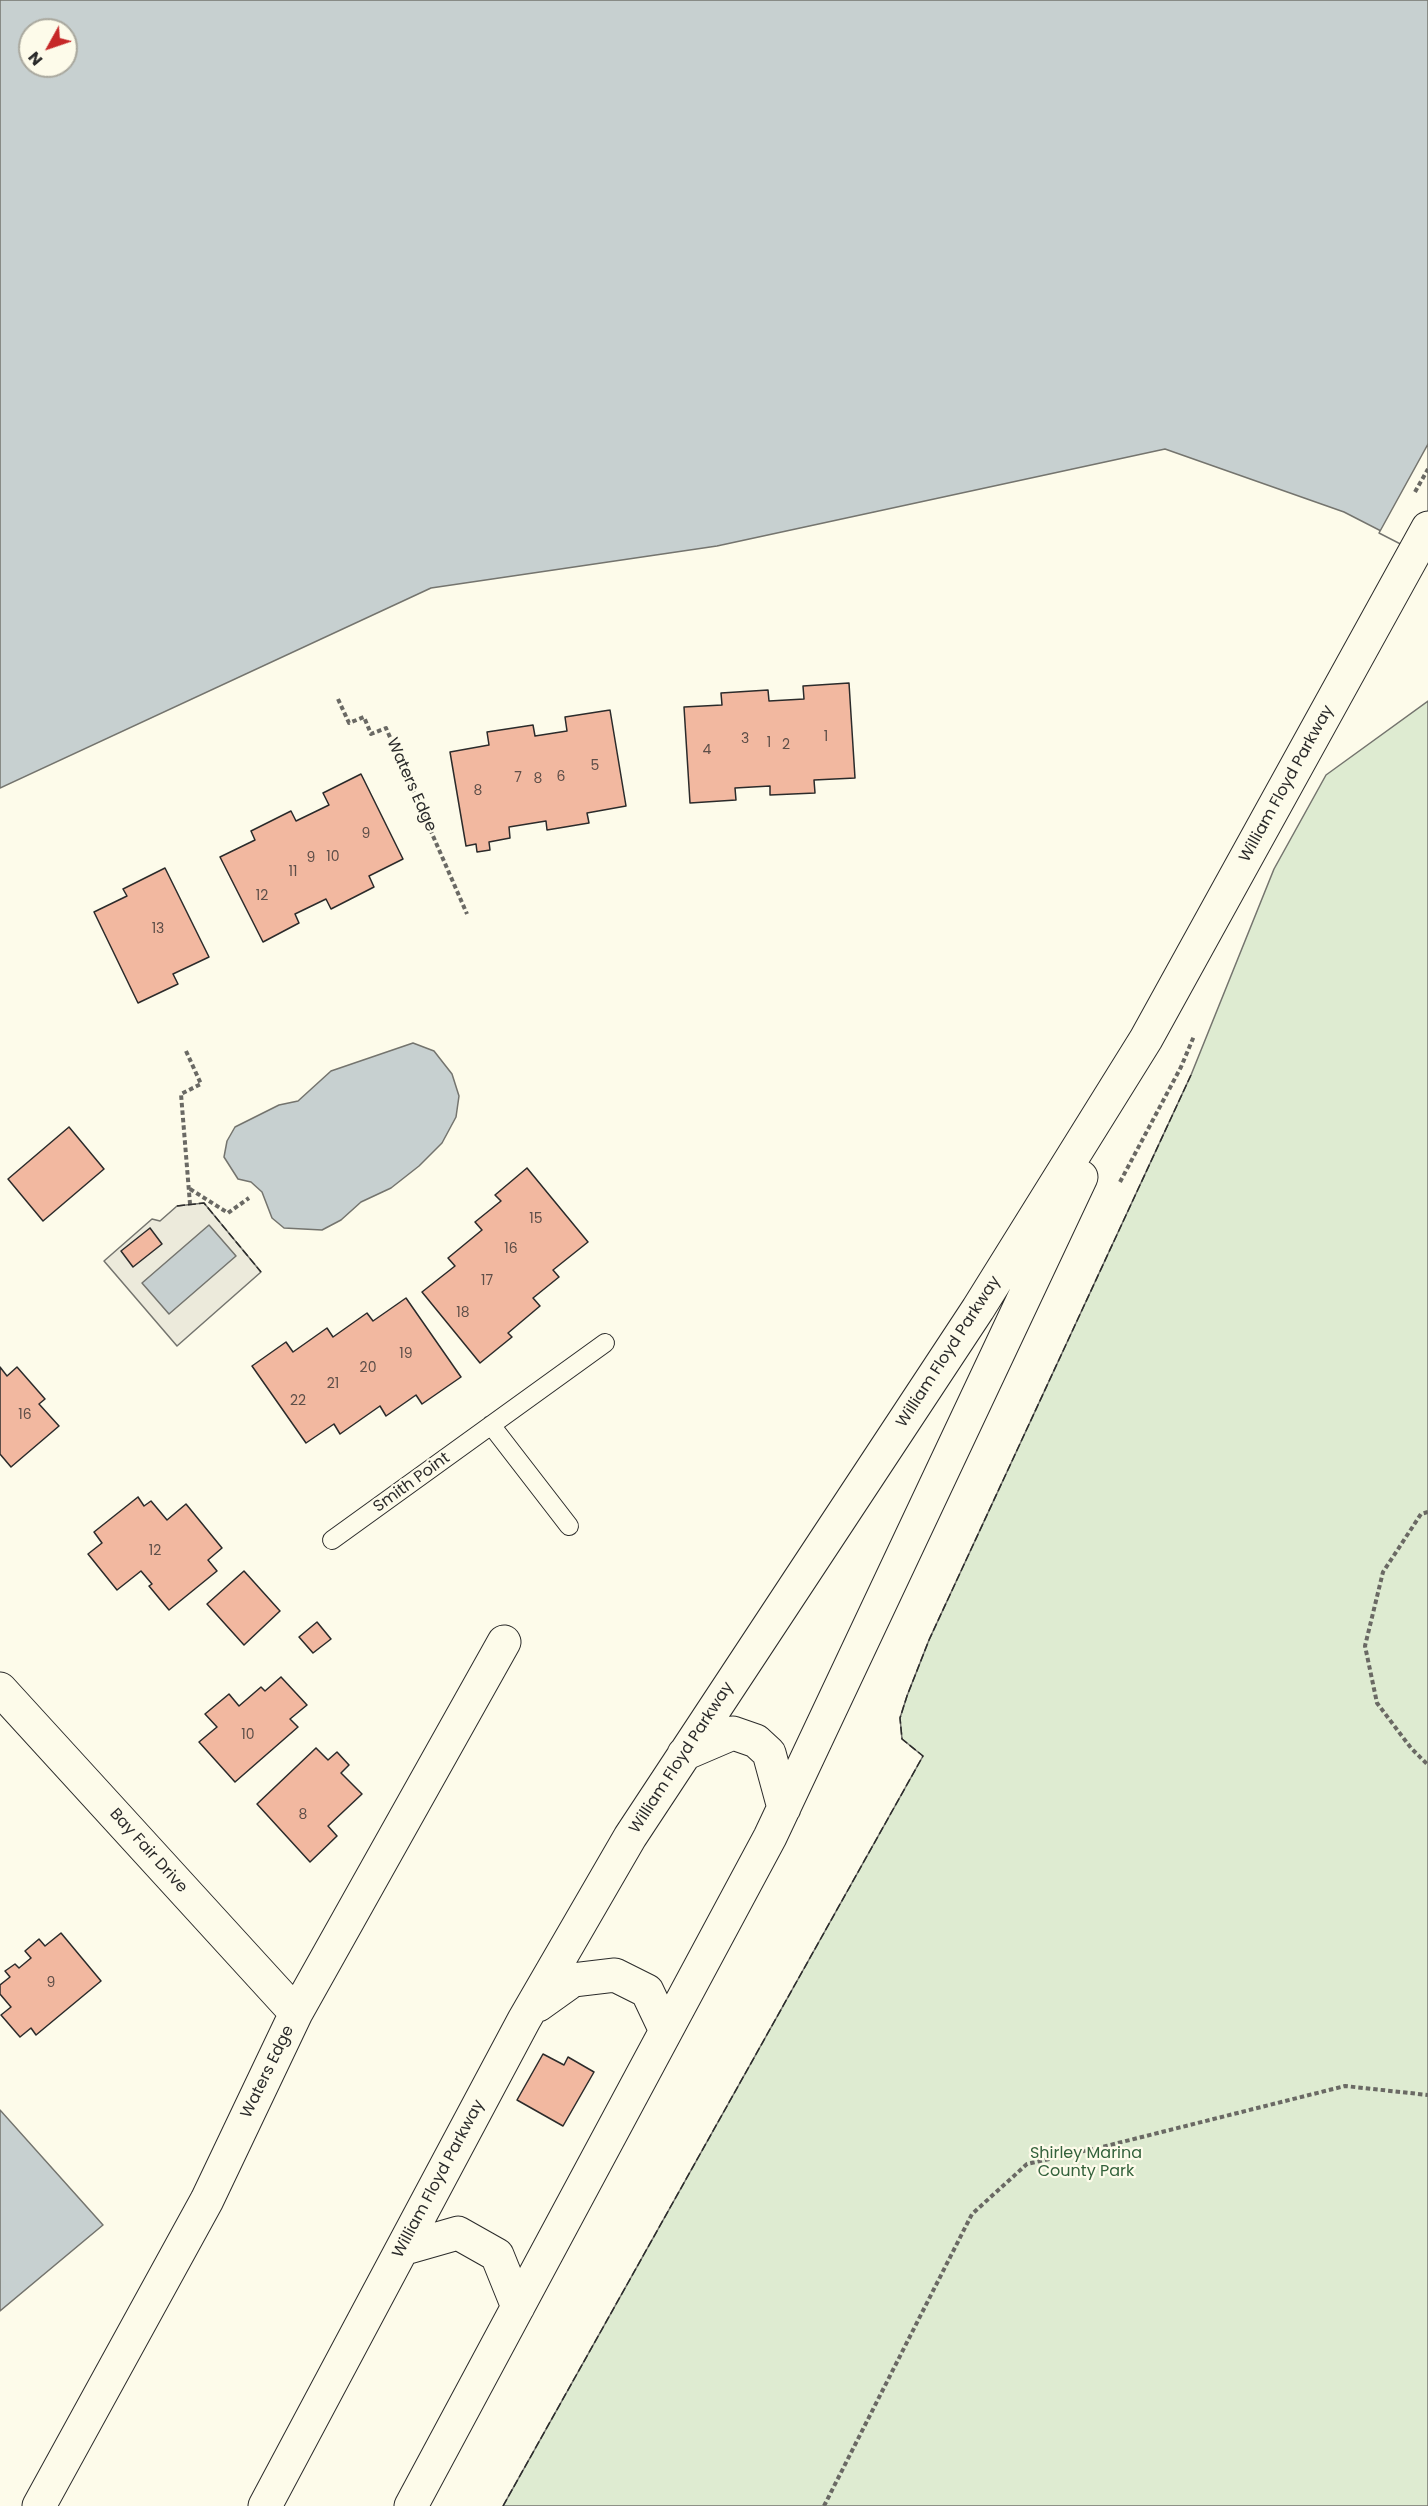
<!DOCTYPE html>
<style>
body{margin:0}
#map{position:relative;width:1428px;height:2506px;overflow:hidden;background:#fdfbea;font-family:Poppins,sans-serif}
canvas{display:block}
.north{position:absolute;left:18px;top:18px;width:60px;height:60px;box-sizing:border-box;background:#fdfbea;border:2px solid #a9a89e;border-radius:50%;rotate:230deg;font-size:16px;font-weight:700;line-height:24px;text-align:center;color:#2b2b2b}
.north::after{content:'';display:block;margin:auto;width:21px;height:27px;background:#c62828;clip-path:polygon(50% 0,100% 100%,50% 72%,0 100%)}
</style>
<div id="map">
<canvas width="1428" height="2506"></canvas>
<div class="north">N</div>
</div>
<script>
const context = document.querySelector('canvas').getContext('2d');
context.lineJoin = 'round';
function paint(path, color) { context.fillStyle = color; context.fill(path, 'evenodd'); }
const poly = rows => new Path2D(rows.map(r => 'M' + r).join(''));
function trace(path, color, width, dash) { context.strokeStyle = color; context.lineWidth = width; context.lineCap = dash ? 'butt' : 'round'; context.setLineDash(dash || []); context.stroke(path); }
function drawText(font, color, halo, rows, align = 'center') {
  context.font = font + ' Poppins,sans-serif'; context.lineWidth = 4.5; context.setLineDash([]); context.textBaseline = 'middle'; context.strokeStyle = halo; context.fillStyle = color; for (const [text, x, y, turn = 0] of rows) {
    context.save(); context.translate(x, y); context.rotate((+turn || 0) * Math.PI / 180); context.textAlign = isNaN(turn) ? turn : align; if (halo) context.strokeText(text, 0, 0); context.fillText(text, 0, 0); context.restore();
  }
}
const green = poly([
 [1428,701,1428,2506,503,2506,923,1756,902,1739,900,1718,907,1696,929,1640,1191,1075,1274,869,1326,775,1428,701]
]);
paint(green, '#deebd1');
trace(green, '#74746e', 1.5);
const parking = poly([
 [204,1203,261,1272,177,1346,104,1261,152,1219,160,1221,177,1206,204,1203]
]);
paint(parking, '#eceadb');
trace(parking, '#74746e', 1.5);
const water = poly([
 [0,0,1428,0,1428,555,1344,512,1165,449,717,546,431,588,0,788,0,0],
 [30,30,66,30,66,66,30,66,30,30],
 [413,1043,434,1051,452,1074,459,1096,456,1117,442,1143,419,1166,391,1188,361,1202,341,1220,322,1230,284,1228,272,1218,262,1192,251,1182,238,1179,224,1157,227,1141,235,1127,279,1105,298,1101,331,1071,413,1043],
 [209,1225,236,1256,169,1314,142,1283,209,1225],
 [0,2110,103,2225,0,2311,0,2110]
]);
paint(water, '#c7d0d0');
trace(water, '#74746e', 1.5);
const pier = poly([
 [1428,444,1428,558,1379,533,1428,444]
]);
paint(pier, '#fdfbea');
trace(pier, '#74746e', 1.5);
const building = poly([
 [849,683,855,778,814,780,815,793,770,795,770,786,735,788,736,800,690,803,684,707,722,705,721,693,768,690,769,701,804,699,803,686,849,683],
 [610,710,626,806,587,813,589,823,547,830,546,821,509,827,510,838,489,842,490,850,477,852,476,844,466,846,450,752,489,745,487,732,533,725,535,736,567,731,565,717,610,710],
 [361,774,403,859,369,876,374,887,331,909,326,899,295,914,299,923,263,942,220,857,255,840,251,831,291,811,296,821,329,805,323,793,361,774],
 [165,868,209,957,173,974,178,984,138,1003,94,912,127,896,123,889,165,868],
 [69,1127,104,1169,43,1221,8,1179,69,1127],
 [527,1168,588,1242,553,1270,559,1277,533,1298,540,1306,508,1333,512,1337,480,1363,422,1292,455,1266,448,1258,482,1230,475,1222,501,1201,495,1195,527,1168],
 [150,1228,162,1244,133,1267,121,1251,150,1228],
 [406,1298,461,1377,422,1404,416,1395,386,1416,380,1406,340,1434,334,1424,306,1443,252,1366,286,1342,293,1352,327,1328,333,1337,367,1313,373,1321,406,1298],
 [0,1367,7,1376,17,1367,45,1399,39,1404,59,1426,11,1467,0,1454,0,1367],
 [138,1497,144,1506,151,1501,167,1520,186,1504,222,1548,208,1560,217,1571,169,1610,149,1586,152,1584,141,1571,117,1590,88,1554,102,1543,94,1532,138,1497],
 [244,1571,280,1611,244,1645,207,1604,244,1571],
 [317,1622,331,1639,313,1653,299,1637,317,1622],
 [281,1677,307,1705,290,1719,298,1727,235,1782,199,1742,217,1727,205,1714,229,1694,239,1706,261,1687,265,1691,281,1677],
 [316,1748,328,1760,337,1752,349,1765,341,1773,362,1794,328,1826,337,1836,310,1862,257,1804,316,1748],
 [61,1933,101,1981,36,2035,31,2028,20,2037,1,2015,11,2007,0,1994,0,1985,10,1977,5,1971,15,1964,19,1968,31,1958,25,1951,39,1939,45,1946,61,1933],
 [543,2054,564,2065,568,2057,594,2072,563,2126,517,2100,543,2054]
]);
paint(building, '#f2b8a0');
trace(building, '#2b2b2b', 1.5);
const lane = poly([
 [491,1425,569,1526],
 [332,1540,605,1343]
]);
const street = poly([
 [0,1689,296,2013],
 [39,2506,207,2200,296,2013,504,1642]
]);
const highway = poly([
 [684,1754,733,1733,756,1741,769,1753,784,1808],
 [538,2005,573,1980,615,1975,647,1991,666,2031],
 [402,2249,458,2233,497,2255,518,2307],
 [265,2506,524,2020,630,1837,978,1309,1146,1039,1428,528],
 [411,2506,770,1837,1081,1177]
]);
trace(lane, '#2b2b2b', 20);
trace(street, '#2b2b2b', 35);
trace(highway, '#2b2b2b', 35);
trace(poly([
 [1415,492,1428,469],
 [338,699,349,723,364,717,371,734,386,728,467,914],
 [186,1051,201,1084,181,1094,190,1204],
 [1120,1182,1181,1067,1194,1036],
 [190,1189,228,1213,249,1198],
 [1428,1512,1421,1514,1383,1572,1365,1646,1377,1703,1411,1748,1428,1765],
 [824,2506,972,2214,1027,2164,1106,2146,1345,2086,1428,2095]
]), '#6a6964', 4, [4.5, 3]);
trace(lane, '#fdfbea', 18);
trace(street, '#fdfbea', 33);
trace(highway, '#fdfbea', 33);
trace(poly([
 [177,1206,204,1203,261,1272],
 [503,2506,923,1756,902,1739,900,1718,907,1696,929,1640,1191,1075]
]), '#2b2b2b', 1.5, [8, 3]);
drawText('14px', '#5d4e48', null, [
 ["1",826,737],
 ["3",745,739],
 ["1",769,743],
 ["2",786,745],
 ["4",707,750],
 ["5",595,766],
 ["6",561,777],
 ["7",518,778],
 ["8",538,779],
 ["8",478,791],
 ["9",366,834],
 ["10",333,857],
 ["9",311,858],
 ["11",293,872],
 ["12",262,896],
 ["13",158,929],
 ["15",536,1219],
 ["16",511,1249],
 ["17",487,1281],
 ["18",463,1313],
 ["19",406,1354],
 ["20",368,1368],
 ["21",333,1384],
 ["22",298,1401],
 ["16",25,1415],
 ["12",155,1551],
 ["10",248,1735],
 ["8",303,1815],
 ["9",51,1983]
]);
drawText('16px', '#2b2b2b', '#fdfbea', [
 ["William Floyd Parkway",1287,784,-61],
 ["Waters Edge",411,785,66],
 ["William Floyd Parkway",949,1352,-57],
 ["Smith Point",412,1483,-36],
 ["William Floyd Parkway",682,1758,-57],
 ["Bay Fair Drive",148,1851,48],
 ["Waters Edge",268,2072,-64],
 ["William Floyd Parkway",439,2179,-62]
]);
drawText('16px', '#34623c', '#fdfbea', [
 ["Shirley Marina",1086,2154],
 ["County Park",1086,2172]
]);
</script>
